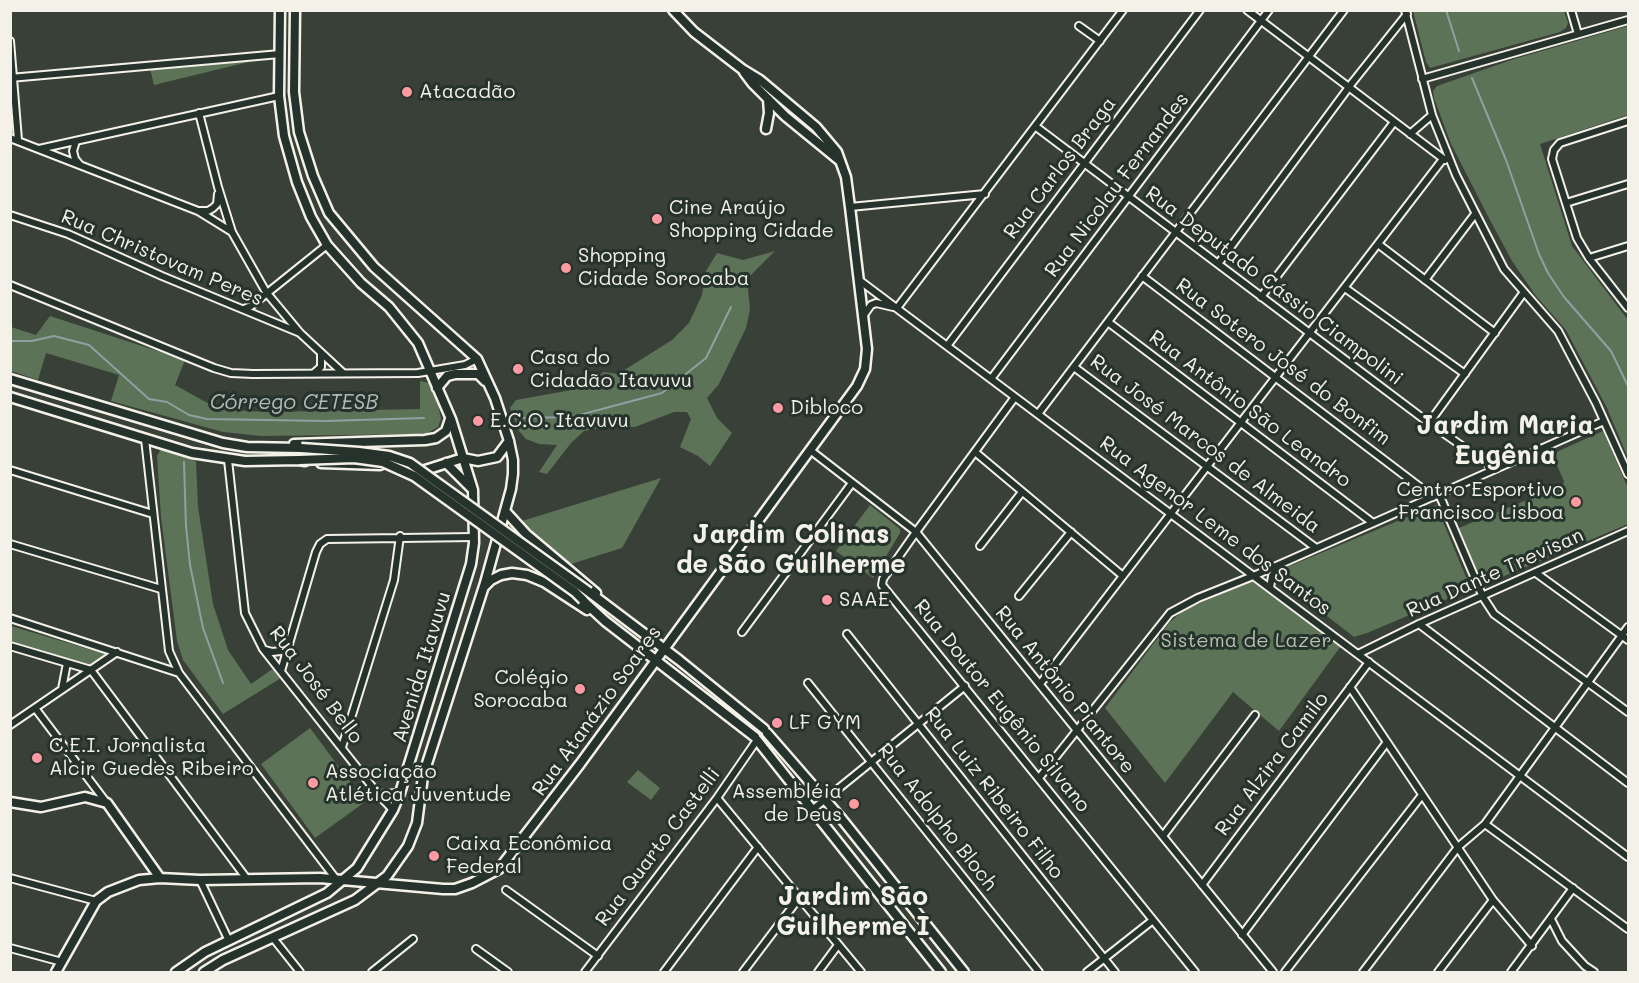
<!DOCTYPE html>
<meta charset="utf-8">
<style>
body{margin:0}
#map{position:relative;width:1639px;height:983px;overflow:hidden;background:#394037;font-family:Mali,sans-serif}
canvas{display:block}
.frame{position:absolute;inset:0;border:12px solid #f4f1e8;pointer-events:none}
</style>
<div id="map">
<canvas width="1639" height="983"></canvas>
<div class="frame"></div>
</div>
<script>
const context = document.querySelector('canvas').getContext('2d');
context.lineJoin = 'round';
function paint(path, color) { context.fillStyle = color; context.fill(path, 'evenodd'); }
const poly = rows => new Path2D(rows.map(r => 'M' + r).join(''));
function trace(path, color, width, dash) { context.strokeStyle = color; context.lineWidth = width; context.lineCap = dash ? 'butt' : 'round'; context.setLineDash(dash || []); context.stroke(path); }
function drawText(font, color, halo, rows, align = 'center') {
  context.font = font + ' Mali,sans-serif'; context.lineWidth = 6; context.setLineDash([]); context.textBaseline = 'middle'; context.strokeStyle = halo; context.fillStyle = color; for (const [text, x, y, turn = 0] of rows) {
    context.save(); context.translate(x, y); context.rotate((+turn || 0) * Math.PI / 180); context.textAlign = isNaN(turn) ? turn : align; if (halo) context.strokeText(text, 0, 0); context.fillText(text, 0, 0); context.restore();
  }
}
paint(poly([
 [1413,11,1564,11,1568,23,1566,28,1560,32,1430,68,1426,62],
 [1628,26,1628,115,1540,144,1572,246,1628,320,1628,458,1607,408,1566,330,1536,296,1512,261,1492,224,1451,144,1434,98,1433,91,1437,86,1514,59],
 [269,57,154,85,150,68],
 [775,251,747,279,750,310,746,328,719,384,707,398,717,418,732,433,710,466,698,456,680,447,691,419,687,412,674,412,635,427,604,427,584,431,571,443,547,474,539,472,557,445,539,444,526,439,519,431,510,408,516,400,577,389,604,372,618,374,672,340,689,323,702,295,706,271,717,253,743,260],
 [50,316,185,360,175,385,213,406,230,410,268,412,420,409,420,381,430,383,437,400,441,419,438,427,426,434,261,436,223,432,111,401,119,375,46,353,38,380,11,371,11,327,36,335],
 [1603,431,1628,488,1628,524,1483,585,1459,528,1563,485,1564,481,1552,454],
 [161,449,196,461,198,507,213,604,228,650,251,684,274,668,281,678,223,714,183,660,177,641,161,517,157,456],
 [661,478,622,548,571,564,536,536,522,521],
 [870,505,900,529,900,533,873,578,836,551],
 [1436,505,1471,589,1367,633,1354,637,1282,581,1281,572,1285,568],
 [1252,581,1341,646,1279,731,1233,692,1165,783,1105,708,1169,623,1184,610],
 [11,626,105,654,89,666,11,643],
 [310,728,365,802,315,838,261,764],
 [638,770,660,788,651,800,627,782]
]), '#5c7357');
trace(poly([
 [1446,10,1459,51],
 [1472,78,1506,160,1539,254,1548,273,1564,297,1611,351,1628,386],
 [10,341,32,341,54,336,89,345,149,399,167,402,189,415,207,419,326,421,424,418],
 [518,418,572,417,662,393,706,358,731,307],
 [184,462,186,526,190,565,203,628,223,683]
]), '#90a0a2', 2);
const street = poly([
 [1247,10,1445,160],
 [1405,10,1432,115,1456,175,1504,269,1558,331,1596,403,1628,474],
 [1571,10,1578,34],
 [1079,26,1100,41],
 [10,41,18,140],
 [10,78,280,54],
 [1422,79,1628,20],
 [199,113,218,187,232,232,266,292,300,333,343,373],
 [1628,121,1560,143,1554,150,1552,159,1577,238,1589,258,1628,308],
 [1035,126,1429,423,1495,469],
 [1410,134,1432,115],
 [10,138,198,211,232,232],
 [76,141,73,151,75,159,80,165],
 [39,149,279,96],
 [1566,203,1628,184],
 [850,207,985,194],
 [198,211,208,211,213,208,217,204,218,194],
 [10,215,68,234,162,276,300,333],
 [1378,244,1495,333],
 [1589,258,1628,246],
 [1218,264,1352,83,1407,14],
 [1142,276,1433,497],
 [859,280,1628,857],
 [1425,280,1475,214],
 [10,285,214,368,231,373,253,374,418,373,465,365,477,359],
 [1345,288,1465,374],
 [1261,297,1394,122],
 [897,308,1123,10],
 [244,309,251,306,327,245],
 [864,315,871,305,876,303,893,307],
 [1108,322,1373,523],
 [947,346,1200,10],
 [1074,367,1316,548],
 [314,373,321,367,321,353],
 [991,379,1269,10],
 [1015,397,916,532,883,579,882,585,1195,972],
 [1038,414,1344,10],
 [1429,423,1524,292],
 [145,439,169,651,179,673,336,879],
 [810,450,916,532,1273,972],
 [975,452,1123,576],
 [228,460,245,613,263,649,378,794,393,810],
 [10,470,153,514],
 [1439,494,1483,597,1494,614,1628,712],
 [10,544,161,589],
 [980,546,1022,492],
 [1536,573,1628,640],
 [1270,588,1272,576,1278,567],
 [1019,596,1071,532],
 [10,618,179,673],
 [1419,624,1628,783],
 [742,632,852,483],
 [847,634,1115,972],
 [10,646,91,670,247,879],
 [265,650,272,652,281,651,289,646],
 [1358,654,1419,624,1628,531],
 [281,671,316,552,320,544,327,539,474,537],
 [808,683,1039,972],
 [1040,684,1443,159],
 [1350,687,1493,900,1532,946],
 [62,689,67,663],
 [35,708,106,802],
 [10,725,117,652],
 [342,747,394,580,400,536],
 [1039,778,1170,613,1198,598,1258,574,1604,421],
 [378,794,400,793],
 [717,798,861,972],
 [812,810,965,686],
 [1485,824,1628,929],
 [1163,836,1255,715],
 [10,878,96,901],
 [200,880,229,941],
 [1202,885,1369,662],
 [506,890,598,956],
 [1551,919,1562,941,1585,966,1594,972],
 [1242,935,1387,742],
 [273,938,300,972],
 [10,948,62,962],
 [476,949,508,972],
 [372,972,413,939],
 [585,972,717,798,757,740],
 [664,972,758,847],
 [743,972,799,898],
 [818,972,838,945],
 [1087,972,1153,920],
 [1285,972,1422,795],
 [1363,972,1458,847,1485,824,1628,627],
 [1438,972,1493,900],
 [1511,972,1573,888]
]);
const secondary = poly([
 [744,72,753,84,785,116,840,161],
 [766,129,769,113,768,99],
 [10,379,223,443,247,447,301,448],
 [437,388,447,376,455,374,478,374,485,381],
 [10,397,192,453,245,461,299,460,305,461],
 [294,444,425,440,436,438,446,431,450,419],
 [321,463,380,465],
 [446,463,471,488],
 [419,472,463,458,478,461,497,457,509,441],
 [505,511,526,534,596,593],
 [485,586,491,580,501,575,512,573,527,575,544,582,587,610],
 [589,592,679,660,764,729],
 [578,596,605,621,755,737],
 [767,733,841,818,964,972],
 [757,740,941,972],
 [10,802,41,807,85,797,107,803,160,878],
 [56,972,96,901,108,892,139,880,160,878,200,880,320,878,443,889,455,889,472,883,499,869,580,764,857,386,865,369,867,349,850,207,846,177,837,152,816,127,760,80,742,69,694,32,673,10],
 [176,972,205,952,327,893,357,868,393,810,400,793,471,564,474,543,473,490,451,419,418,343,389,307,361,283,327,245,311,217,297,182,284,136,279,96,280,10],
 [204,972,223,960,355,900,387,876,408,846,417,823,423,776,485,583,511,489,513,474,513,460,509,441,495,398,477,359,374,267,329,213,313,176,299,132,294,92,295,10]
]);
trace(street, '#f4f1e8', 10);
trace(secondary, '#f4f1e8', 13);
trace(street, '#26332d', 6);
trace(secondary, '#26332d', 8);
const secondaryBridge = poly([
 [301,448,359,452,389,456,410,463,589,592],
 [299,460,354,458,383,462,414,476,575,592,583,600]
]);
trace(secondaryBridge, '#f4f1e8', 13, []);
trace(secondaryBridge, '#26332d', 8);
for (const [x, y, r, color] of [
 [407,92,6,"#ff9aa2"],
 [657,219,6,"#ff9aa2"],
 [566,268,6,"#ff9aa2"],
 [518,369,6,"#ff9aa2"],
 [778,408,6,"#ff9aa2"],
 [478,421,6,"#ff9aa2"],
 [1576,502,6,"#ff9aa2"],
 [827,600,6,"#ff9aa2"],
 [580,689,6,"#ff9aa2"],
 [777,723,6,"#ff9aa2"],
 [37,758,6,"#ff9aa2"],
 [313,783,6,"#ff9aa2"],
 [854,804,6,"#ff9aa2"],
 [434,856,6,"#ff9aa2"]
]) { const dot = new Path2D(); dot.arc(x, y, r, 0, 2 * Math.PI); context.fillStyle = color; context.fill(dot); trace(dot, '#26332d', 2); }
drawText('20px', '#f4f1e8', '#26332d', [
 ["Atacadão",419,92],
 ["Cine Araújo",669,208],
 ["Shopping Cidade",669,231],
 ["Shopping",578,256],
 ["Cidade Sorocaba",578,279],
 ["Casa do",530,358],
 ["Cidadão Itavuvu",530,381],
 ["Dibloco",790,408],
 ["E.C.O. Itavuvu",490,421],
 ["Centro Esportivo",1564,490,"right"],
 ["Francisco Lisboa",1564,513,"right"],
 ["SAAE",839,600],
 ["Colégio",568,678,"right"],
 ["Sorocaba",568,701,"right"],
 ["LF GYM",789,723],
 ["C.E.I. Jornalista",49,746],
 ["Alcir Guedes Ribeiro",49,769],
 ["Associação",325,772],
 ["Atlética Juventude",325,795],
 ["Assembléia",842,792,"right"],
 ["de Deus",842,815,"right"],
 ["Caixa Econômica",446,844],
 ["Federal",446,867]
], 'left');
drawText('20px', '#f4f1e8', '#26332d', [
 ["Rua Carlos Braga",1060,168,-53],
 ["Rua Nicolau Fernandes",1117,185,-53],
 ["Rua Christovam Peres",162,258,23],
 ["Rua Deputado Cássio Ciampolini",1274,286,37],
 ["Rua Sotero José do Bonfim",1283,362,37],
 ["Rua Antônio São Leandro",1250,409,37],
 ["Rua José Marcos de Almeida",1205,444,37],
 ["Rua Agenor Leme dos Santos",1215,526,37],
 ["Rua Dante Trevisan",1495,573,-24],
 ["Avenida Itavuvu",422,667,-73],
 ["Rua José Bello",316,685,53],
 ["Rua Antônio Piantore",1065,690,51],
 ["Rua Doutor Eugênio Silvano",1002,706,51],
 ["Rua Atanázio Soares",597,711,-54],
 ["Rua Alzira Camilo",1272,764,-53],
 ["Rua Luiz Ribeiro Filho",994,793,52],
 ["Rua Adolpho Bloch",937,817,52],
 ["Rua Quarto Castelli",658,847,-53]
]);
drawText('20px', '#b7bfae', '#26332d', [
 ["Sistema de Lazer",1246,641]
]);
drawText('italic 21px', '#b2bbba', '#26332d', [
 ["Córrego CETESB",294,403]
]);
drawText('bold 26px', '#f4f1e8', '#26332d', [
 ["Jardim Maria",1505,426],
 ["Eugênia",1505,456],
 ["Jardim Colinas",791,535],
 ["de São Guilherme",791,565],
 ["Jardim São",853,897],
 ["Guilherme I",853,927]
]);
</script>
